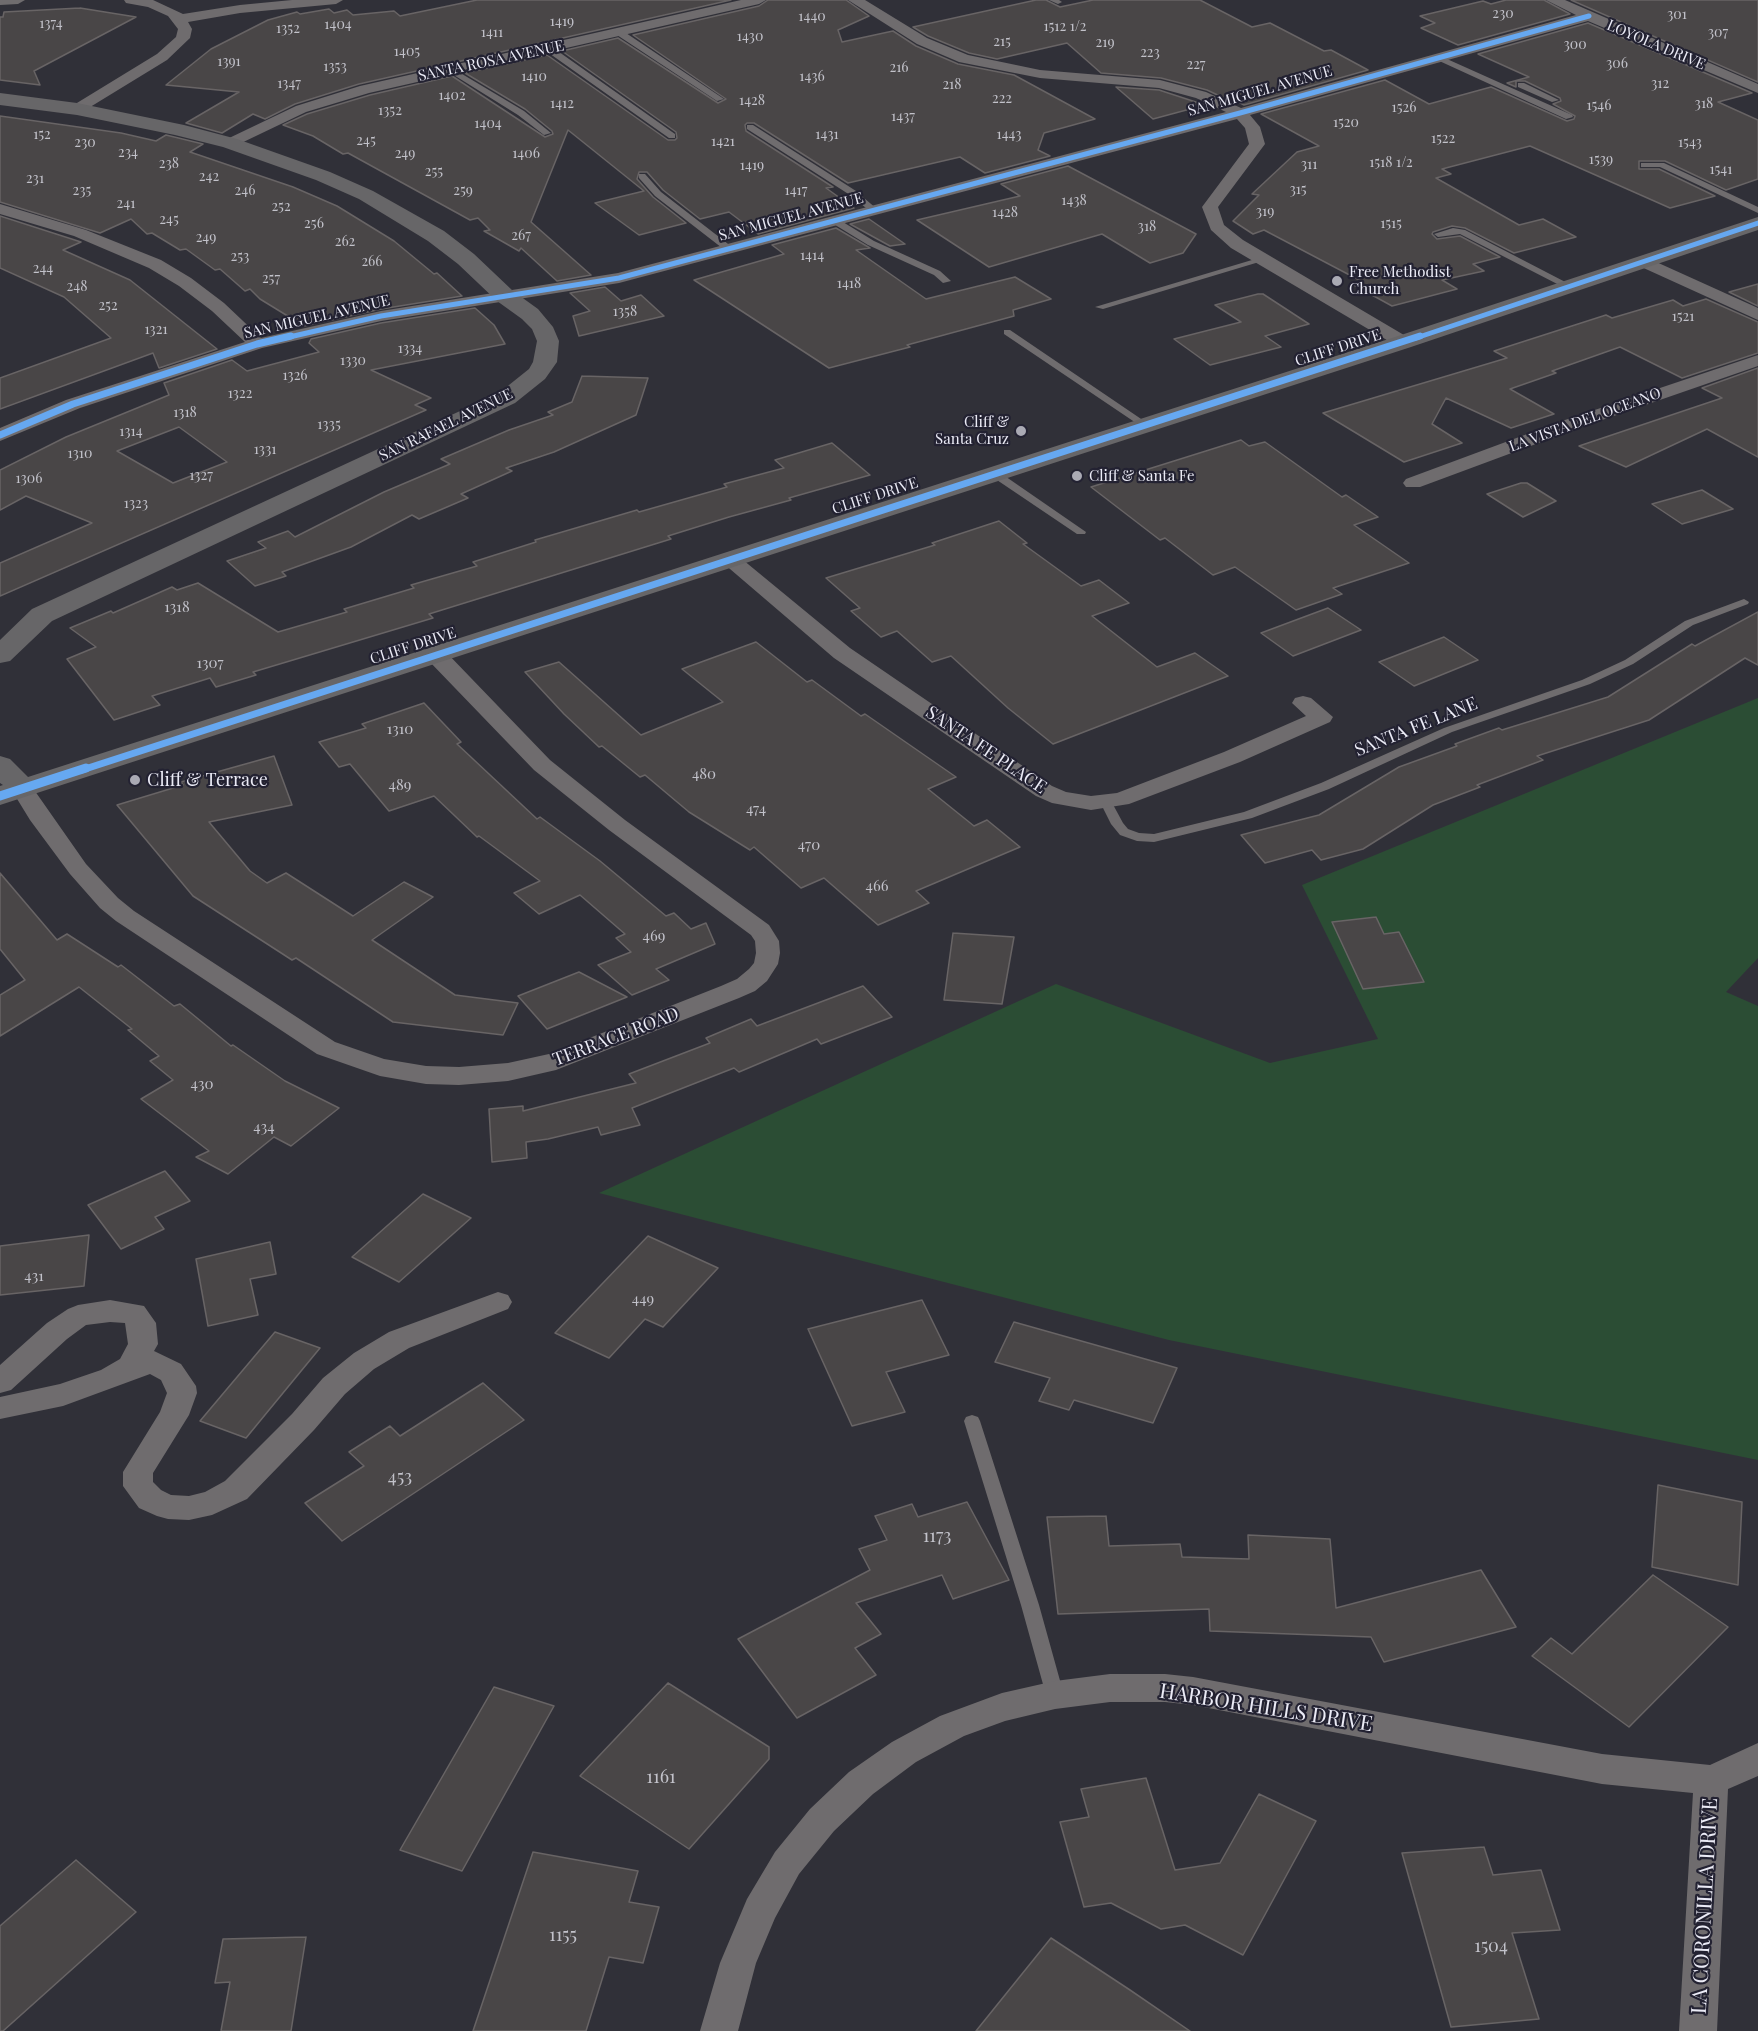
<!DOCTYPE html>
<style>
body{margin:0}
canvas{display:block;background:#303038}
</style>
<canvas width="1758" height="2031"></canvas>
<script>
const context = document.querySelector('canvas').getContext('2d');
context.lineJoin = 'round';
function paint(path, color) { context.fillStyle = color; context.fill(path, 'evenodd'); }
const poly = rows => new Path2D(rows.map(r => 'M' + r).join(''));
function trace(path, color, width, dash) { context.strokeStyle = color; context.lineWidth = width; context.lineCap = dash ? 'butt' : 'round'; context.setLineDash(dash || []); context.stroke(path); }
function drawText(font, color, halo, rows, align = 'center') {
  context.font = font + ' "Playfair Display",serif'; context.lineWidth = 4.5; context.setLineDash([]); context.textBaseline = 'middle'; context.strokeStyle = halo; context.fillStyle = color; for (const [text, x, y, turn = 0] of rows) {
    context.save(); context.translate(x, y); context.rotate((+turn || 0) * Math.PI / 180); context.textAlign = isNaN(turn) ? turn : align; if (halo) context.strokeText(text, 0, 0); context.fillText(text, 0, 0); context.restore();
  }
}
paint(poly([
 [1758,698,1758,958,1726,992,1758,1006,1758,1460,1169,1340,599,1193,1056,984,1270,1063,1378,1039,1302,885]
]), '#2b4d34');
const building = poly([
 [477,0,731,0,359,84,295,104,265,119,253,114,222,133,186,123,239,92,166,85,211,49,268,20,297,12,300,14,329,9,334,13,347,10,353,15,394,11,400,16,477,0],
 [768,0,846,0,869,16,838,30,842,42,893,31,916,46,958,64,1014,75,1095,119,1044,133,1038,150,1050,156,985,173,960,157,848,183,754,123,747,123,745,125,746,131,833,187,826,188,854,208,758,234,729,212,700,219,663,190,647,172,639,172,637,179,653,197,686,223,639,235,595,203,644,191,568,130,531,222,591,275,557,281,521,248,519,251,484,231,490,230,478,218,470,220,348,153,343,154,313,136,283,125,307,114,370,95,452,76,545,137,553,134,552,131,525,109,465,73,547,55,668,140,675,140,677,138,676,132,562,51,618,38,718,103,726,99,633,35,759,6,768,0],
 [1036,0,1046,0,1060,7,1093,0,1200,0,1252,27,1270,23,1324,51,1331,50,1368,70,1244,105,1231,98,1226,99,1207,90,1161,78,1101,73,1067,43,997,59,969,53,928,36,913,27,1036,0],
 [1506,0,1544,0,1570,14,1458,45,1421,28,1435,23,1420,16,1483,1,1491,4,1506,0],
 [1571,0,1758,0,1758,82,1571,0],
 [80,8,136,17,34,71,40,85,0,80,0,17,3,17,4,12,80,8],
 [1588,23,1752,93,1718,102,1758,120,1758,179,1726,190,1665,161,1639,161,1639,169,1659,169,1715,196,1670,208,1530,146,1442,169,1451,174,1436,178,1519,225,1543,219,1576,237,1514,253,1465,228,1452,226,1433,232,1432,234,1437,239,1460,236,1500,257,1473,264,1484,271,1442,280,1457,289,1392,306,1352,284,1361,281,1264,230,1253,234,1233,221,1259,195,1252,194,1297,152,1319,146,1261,114,1385,80,1429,104,1491,87,1567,121,1574,119,1575,116,1553,104,1561,101,1560,98,1525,81,1516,81,1516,87,1507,83,1529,77,1478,54,1588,23],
 [1116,87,1159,90,1205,105,1153,119,1116,87],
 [0,116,121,133,156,141,166,135,203,144,190,152,293,187,337,206,394,241,434,274,437,273,462,296,381,309,304,326,260,299,250,289,245,291,220,269,215,270,186,249,180,250,152,233,147,234,131,219,100,233,0,202,0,116],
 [1068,166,1196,234,1183,253,1150,263,1102,234,989,267,917,220,1020,196,1001,184,1068,166],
 [0,216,81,242,63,250,130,280,217,349,159,368,153,353,0,409,0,378,111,338,64,297,0,268,0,216],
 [869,219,905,244,890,246,850,224,869,219],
 [836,228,870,248,856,250,926,299,1015,277,1051,299,1013,310,1014,316,907,345,910,347,829,368,694,280,784,254,772,245,836,228],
 [1758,284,1758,306,1729,292,1758,284],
 [605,287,621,301,641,295,664,316,579,336,573,316,590,311,570,293,605,287],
 [1258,294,1263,294,1309,324,1265,336,1281,347,1210,365,1174,339,1241,322,1215,305,1258,294],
 [1706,299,1758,322,1758,353,1682,378,1620,347,1552,371,1556,373,1510,389,1554,414,1511,428,1446,398,1432,424,1462,443,1404,462,1323,413,1507,358,1494,351,1606,315,1612,318,1673,300,1683,306,1706,299],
 [475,308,494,325,505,344,371,370,431,398,415,405,426,410,0,596,0,563,92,523,26,496,0,510,0,470,66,437,169,395,164,383,232,360,247,371,319,352,309,343,311,339,381,323,475,308],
 [179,427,227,462,173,483,117,451,179,427],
 [1758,368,1758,457,1707,429,1626,467,1579,446,1722,398,1702,388,1758,368],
 [582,376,648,378,636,415,554,452,506,468,512,471,461,494,468,498,419,519,412,515,351,547,282,572,286,576,255,586,227,561,266,548,258,542,288,531,295,537,384,492,450,464,441,459,509,430,553,415,548,412,572,402,582,376],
 [1241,440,1249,446,1265,442,1342,497,1346,495,1378,517,1354,525,1409,563,1333,588,1342,594,1296,610,1235,567,1213,575,1165,538,1160,540,1091,487,1241,440],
 [832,443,870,475,789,498,791,500,729,517,668,536,671,539,429,614,433,618,253,672,256,675,216,687,210,678,152,696,160,705,114,720,67,659,96,647,70,628,111,611,113,613,172,587,177,590,198,583,278,632,347,612,344,609,414,588,411,585,477,566,473,562,536,542,535,540,637,510,639,512,727,487,724,484,784,468,775,460,832,443],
 [1521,483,1527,483,1556,501,1523,517,1487,494,1521,483],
 [1702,490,1733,509,1682,524,1652,504,1702,490],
 [999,521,1027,543,1023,544,1081,586,1099,580,1129,603,1092,616,1157,667,1195,653,1228,676,1053,744,1008,708,951,656,932,662,897,631,881,637,851,611,860,608,826,578,935,545,932,543,999,521],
 [1328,608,1361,630,1293,656,1261,633,1328,608],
 [1758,612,1758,665,1745,658,1649,720,1537,756,1543,760,1477,785,1480,787,1433,805,1363,849,1321,860,1312,850,1265,863,1241,835,1319,815,1399,767,1457,746,1455,744,1499,728,1502,730,1608,697,1692,644,1695,646,1758,612],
 [1444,637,1478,660,1414,686,1379,662,1444,637],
 [756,642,807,682,812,680,861,716,865,714,956,777,928,789,974,826,987,820,1020,847,916,891,929,903,878,925,824,878,801,888,754,847,750,850,689,812,645,775,640,777,602,746,599,747,564,714,525,672,559,662,641,735,723,702,682,669,756,642],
 [424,703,461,742,457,744,537,819,540,817,600,861,666,916,674,913,691,929,706,923,715,944,656,969,669,980,632,995,598,965,631,952,616,938,625,934,580,895,539,914,514,893,540,881,479,836,477,837,434,796,389,811,350,764,339,767,319,742,366,728,362,724,424,703],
 [274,756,292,805,209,822,250,871,267,883,286,873,353,916,404,882,433,897,372,940,455,995,518,1003,503,1035,393,1022,296,958,292,960,193,896,117,805,183,785,181,782,274,756],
 [0,873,57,940,67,934,118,967,121,965,174,1006,180,1004,231,1046,233,1045,285,1081,339,1108,291,1146,274,1137,228,1174,196,1157,209,1151,141,1099,173,1080,150,1061,159,1056,128,1030,132,1029,79,987,0,1036,0,995,25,980,0,949,0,873],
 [1376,917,1384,934,1399,932,1424,982,1363,989,1332,922,1376,917],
 [953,933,1014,937,1002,1004,944,1000,953,933],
 [579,972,627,997,547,1029,518,996,579,972],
 [863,986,892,1017,821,1044,817,1039,739,1072,734,1068,632,1108,640,1125,601,1135,598,1127,548,1139,526,1142,527,1158,492,1162,489,1109,523,1106,523,1111,636,1083,629,1074,710,1043,706,1038,751,1019,757,1026,863,986],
 [165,1171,190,1201,155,1217,164,1229,121,1249,88,1205,165,1171],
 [423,1194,471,1218,399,1282,352,1257,423,1194],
 [89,1235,84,1286,0,1295,0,1246,89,1235],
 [648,1236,718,1268,663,1327,645,1319,609,1358,555,1333,648,1236],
 [270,1242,276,1274,250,1279,258,1315,208,1326,196,1259,270,1242],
 [922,1300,949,1355,886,1372,905,1412,852,1426,808,1329,922,1300],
 [1014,1322,1177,1368,1153,1423,1074,1400,1069,1410,1039,1401,1050,1378,995,1362,1014,1322],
 [275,1332,320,1348,246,1438,200,1421,275,1332],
 [483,1383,524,1420,342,1541,305,1503,364,1466,349,1452,390,1426,400,1436,483,1383],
 [1658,1485,1742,1502,1738,1585,1652,1567,1658,1485],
 [967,1502,1009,1580,953,1599,942,1575,856,1603,881,1634,855,1648,876,1675,797,1718,738,1639,870,1570,859,1549,887,1540,875,1516,912,1504,918,1517,967,1502],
 [1106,1516,1109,1546,1180,1544,1182,1557,1249,1559,1248,1535,1330,1539,1336,1608,1481,1570,1516,1627,1384,1662,1371,1637,1210,1631,1209,1609,1058,1614,1047,1517,1106,1516],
 [1653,1575,1728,1627,1629,1727,1532,1656,1551,1638,1572,1654,1653,1575],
 [668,1683,769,1747,769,1759,689,1849,580,1776,668,1683],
 [494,1687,554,1706,462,1871,400,1850,494,1687],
 [1146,1778,1175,1870,1220,1863,1259,1794,1316,1821,1243,1955,1185,1925,1161,1929,1111,1903,1084,1907,1060,1822,1089,1817,1081,1789,1146,1778],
 [1484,1847,1493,1875,1541,1870,1560,1930,1512,1933,1539,2019,1451,2027,1402,1853,1484,1847],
 [533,1852,638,1871,629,1902,659,1907,643,1963,609,1957,586,2031,473,2031,533,1852],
 [76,1860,136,1912,3,2031,0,2031,0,1926,76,1860],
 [306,1937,291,2031,221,2031,230,1982,215,1983,223,1939,306,1937],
 [1051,1938,1130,1990,1190,2031,976,2031,1051,1938]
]);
paint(building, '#494647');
trace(building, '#686465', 1.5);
paint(poly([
 [1049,0,1059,0,1062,2,1058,4,1049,0],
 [617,31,623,31,724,99,717,101,617,35,617,31],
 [546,47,552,47,675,134,675,138,669,138,546,51,546,47],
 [1438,55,1572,115,1573,117,1566,119,1435,59,1434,57,1438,55],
 [452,68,524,111,551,133,544,135,518,115,449,72,448,70,452,68],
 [1518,83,1524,83,1559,100,1552,102,1518,87,1518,83],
 [747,125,753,125,856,191,878,210,871,212,850,195,747,129,747,125],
 [1641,163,1664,163,1758,207,1758,213,1660,167,1641,167,1641,163],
 [639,174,645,174,661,192,732,247,732,251,726,251,655,196,639,178,639,174],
 [832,219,838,219,874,241,940,271,951,281,943,283,934,275,868,245,832,223,832,219],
 [1453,228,1465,230,1573,286,1565,288,1460,234,1438,237,1434,234,1453,228],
 [1262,257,1269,259,1103,309,1095,307,1262,257],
 [1004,330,1010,330,1150,425,1145,428,1142,427,1004,334,1004,330],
 [995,471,999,472,1086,532,1085,534,1077,534,991,476,990,474,995,471],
 [1744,599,1749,602,1748,604,1693,625,1633,664,1590,684,1452,732,1329,789,1252,818,1154,842,1137,841,1120,835,1111,824,1100,802,1106,798,1110,799,1123,823,1128,829,1139,833,1154,834,1244,812,1321,783,1444,728,1582,680,1625,660,1685,621,1744,599],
 [972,1415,978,1417,980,1421,1039,1605,1064,1695,1061,1700,1055,1702,1049,1700,1046,1695,1021,1605,964,1421,966,1417,972,1415]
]), '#6f6c6e');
paint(poly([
 [0,0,25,0,18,4,0,5,0,0],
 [124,0,153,0,183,14,240,5,292,0,343,0,336,4,240,13,188,22,192,29,190,38,167,60,82,112,72,112,69,109,72,106,157,54,176,37,178,29,168,16,148,7,126,3,124,0],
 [741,0,766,0,759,4,369,93,306,112,235,146,230,148,222,143,225,140,296,106,360,86,741,0],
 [848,0,865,0,927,38,968,55,1040,70,1160,80,1206,92,1241,108,1576,15,1546,0,1565,0,1758,84,1758,93,1588,21,1250,115,1260,127,1265,144,1218,207,1224,225,1243,240,1409,338,1412,342,1409,346,1403,347,1397,346,1231,248,1211,230,1202,207,1249,144,1245,128,1237,119,619,283,381,321,262,348,80,408,0,441,0,428,66,400,245,342,212,311,179,286,149,268,74,236,0,214,0,204,86,230,161,260,191,278,224,303,261,338,381,311,618,273,1226,112,1196,98,1159,88,1040,78,959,62,917,44,848,0],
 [1643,256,1758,308,1758,320,1637,265,1635,261,1643,256],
 [1758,355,1758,366,1579,428,1420,487,1406,487,1403,483,1406,479,1565,420,1758,355],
 [730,553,737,555,850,648,1052,786,1066,792,1091,796,1117,793,1224,752,1306,716,1292,703,1295,698,1303,696,1311,698,1333,717,1330,722,1240,762,1129,804,1091,810,1052,803,1036,796,834,658,723,563,720,559,723,555,730,553],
 [436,649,444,650,550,760,625,820,769,925,779,941,780,953,778,964,767,981,755,991,739,998,556,1070,508,1081,459,1085,426,1084,380,1076,317,1054,116,921,100,908,70,874,30,820,11,789,14,784,22,782,30,784,86,864,118,898,134,911,335,1042,384,1059,426,1066,459,1067,508,1063,549,1054,721,986,737,979,749,969,754,963,756,953,755,941,751,935,609,830,534,770,428,660,425,655,428,650,436,649],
 [498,1292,508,1295,512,1302,508,1309,409,1348,374,1369,345,1394,314,1430,247,1499,212,1515,189,1520,168,1519,157,1516,139,1508,123,1486,123,1472,160,1412,167,1393,161,1380,150,1374,63,1406,0,1419,0,1397,60,1384,101,1370,120,1359,128,1344,125,1323,110,1322,86,1325,67,1339,11,1390,0,1393,0,1365,47,1323,68,1309,78,1305,110,1300,144,1306,156,1323,158,1344,154,1351,181,1364,196,1386,197,1393,189,1415,153,1473,153,1482,161,1490,171,1495,189,1496,205,1492,225,1481,292,1414,323,1378,354,1353,389,1332,498,1292],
 [1110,1674,1165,1674,1193,1677,1602,1754,1710,1765,1758,1743,1758,1776,1728,1789,1717,2031,1679,2031,1693,1793,1602,1784,1193,1705,1165,1702,1110,1702,1055,1709,1005,1721,964,1736,916,1762,873,1794,834,1831,799,1874,775,1918,756,1963,738,2031,700,2031,720,1963,747,1899,775,1852,810,1809,849,1772,892,1742,940,1716,1002,1693,1055,1681,1110,1674]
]), '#6f6c6e');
paint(poly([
 [0,93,77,103,184,125,237,139,330,172,373,191,444,231,474,254,513,291,538,309,553,327,559,341,557,362,545,379,515,403,52,621,10,661,0,663,0,640,32,609,499,393,529,369,533,362,537,341,532,329,522,319,497,301,458,264,428,241,359,199,316,180,223,147,175,135,77,115,0,105,0,93],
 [1758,217,1758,230,1411,347,0,805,0,786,3,785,0,783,0,756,10,759,28,777,1395,337,1758,217]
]), '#676668');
trace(poly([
 [285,338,381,316,619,278,1240,113,1589,16],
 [1416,338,1758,223]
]), '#66a8f1', 5);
trace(poly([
 [0,435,73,404,257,344,291,336],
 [82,770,1420,336]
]), '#66a8f1', 7);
trace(poly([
 [0,796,86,768]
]), '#66a8f1', 9);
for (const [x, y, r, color] of [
 [1337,281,6,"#aaaab4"],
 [1021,431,6,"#aaaab4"],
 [1077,476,6,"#aaaab4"],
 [135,780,6,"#aaaab4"]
]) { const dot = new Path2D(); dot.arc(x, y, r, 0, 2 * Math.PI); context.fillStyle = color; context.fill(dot); trace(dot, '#232232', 2); }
drawText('14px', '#c2c2ca', null, [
 ["230",1503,14],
 ["301",1677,15],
 ["1440",812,17],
 ["1419",562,22],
 ["1374",51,24],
 ["1404",338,25],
 ["1512 1/2",1065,27],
 ["1352",288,29],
 ["1411",492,33],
 ["307",1718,33],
 ["1430",750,37],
 ["215",1002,42],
 ["219",1105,43],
 ["300",1575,45],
 ["1405",407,52],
 ["223",1150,53],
 ["1391",229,62],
 ["306",1617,64],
 ["227",1196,65],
 ["1353",335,67],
 ["216",899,68],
 ["1410",534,77],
 ["1436",812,77],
 ["1347",289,84],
 ["312",1660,84],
 ["218",952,85],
 ["1402",452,96],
 ["222",1002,99],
 ["1428",752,101],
 ["1412",562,104],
 ["318",1704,104],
 ["1546",1599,106],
 ["1526",1404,108],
 ["1352",390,111],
 ["1437",903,117],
 ["1520",1346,123],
 ["1404",488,124],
 ["152",42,135],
 ["1431",827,135],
 ["1443",1009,135],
 ["1522",1443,139],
 ["245",366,141],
 ["1421",723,142],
 ["230",85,143],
 ["1543",1690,143],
 ["234",128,153],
 ["249",405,154],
 ["1406",526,154],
 ["1539",1601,160],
 ["1518 1/2",1391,163],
 ["238",169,164],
 ["311",1309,165],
 ["1419",752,166],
 ["1541",1721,170],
 ["255",434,172],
 ["242",209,177],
 ["231",35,179],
 ["315",1298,190],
 ["235",82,191],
 ["246",245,191],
 ["259",463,191],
 ["1417",796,191],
 ["1438",1074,201],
 ["241",126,204],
 ["252",281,207],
 ["319",1265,212],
 ["1428",1005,213],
 ["245",169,220],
 ["256",314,224],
 ["1515",1391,224],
 ["318",1147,227],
 ["267",521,236],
 ["249",206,238],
 ["262",345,242],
 ["1414",812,256],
 ["253",240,257],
 ["266",372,262],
 ["244",43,269],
 ["257",271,279],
 ["1418",849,284],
 ["248",77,287],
 ["252",108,306],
 ["1358",625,312],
 ["1521",1683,317],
 ["1321",156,330],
 ["1334",410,349],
 ["1330",353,361],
 ["1326",295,376],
 ["1322",240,394],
 ["1318",185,413],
 ["1335",329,425],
 ["1314",131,432],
 ["1331",265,450],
 ["1310",80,454],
 ["1327",201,476],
 ["1306",29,479],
 ["1323",136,504]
]);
drawText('15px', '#ebebf6', '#232232', [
 ["LOYOLA DRIVE",1656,45,23],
 ["SANTA ROSA AVENUE",491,61,-12],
 ["SAN MIGUEL AVENUE",1260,91,-16],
 ["SAN MIGUEL AVENUE",791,217,-15],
 ["SAN MIGUEL AVENUE",317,317,-13],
 ["CLIFF DRIVE",1338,348,-18],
 ["LA VISTA DEL OCEANO",1585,420,-20],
 ["SAN RAFAEL AVENUE",446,425,-26],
 ["CLIFF DRIVE",875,496,-18],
 ["CLIFF DRIVE",413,646,-18]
]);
drawText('15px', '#ebebf6', '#232232', [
 ["Free Methodist",1349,272],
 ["Church",1349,289],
 ["Cliff &",1009,422,"right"],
 ["Santa Cruz",1009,439,"right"],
 ["Cliff & Santa Fe",1089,476]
], 'left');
drawText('15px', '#c2c2ca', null, [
 ["1318",177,607],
 ["1307",210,663],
 ["1310",400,729],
 ["480",704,774],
 ["489",400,785],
 ["474",756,809],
 ["470",809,845],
 ["466",877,886],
 ["469",654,936],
 ["430",202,1084],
 ["434",264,1127],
 ["431",34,1276],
 ["449",643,1299]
]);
drawText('18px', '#ebebf6', '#232232', [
 ["SANTA FE LANE",1416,727,-22],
 ["SANTA FE PLACE",986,750,34],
 ["TERRACE ROAD",616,1037,-21]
]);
drawText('18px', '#ebebf6', '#232232', [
 ["Cliff & Terrace",147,780]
], 'left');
drawText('18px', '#c2c2ca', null, [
 ["453",400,1477],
 ["1173",937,1536],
 ["1161",661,1777],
 ["1155",563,1935],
 ["1504",1491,1946]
]);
drawText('21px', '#ebebf6', '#232232', [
 ["HARBOR HILLS DRIVE",1266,1708,9],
 ["LA CORONILLA DRIVE",1705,1906,-87]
]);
</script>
